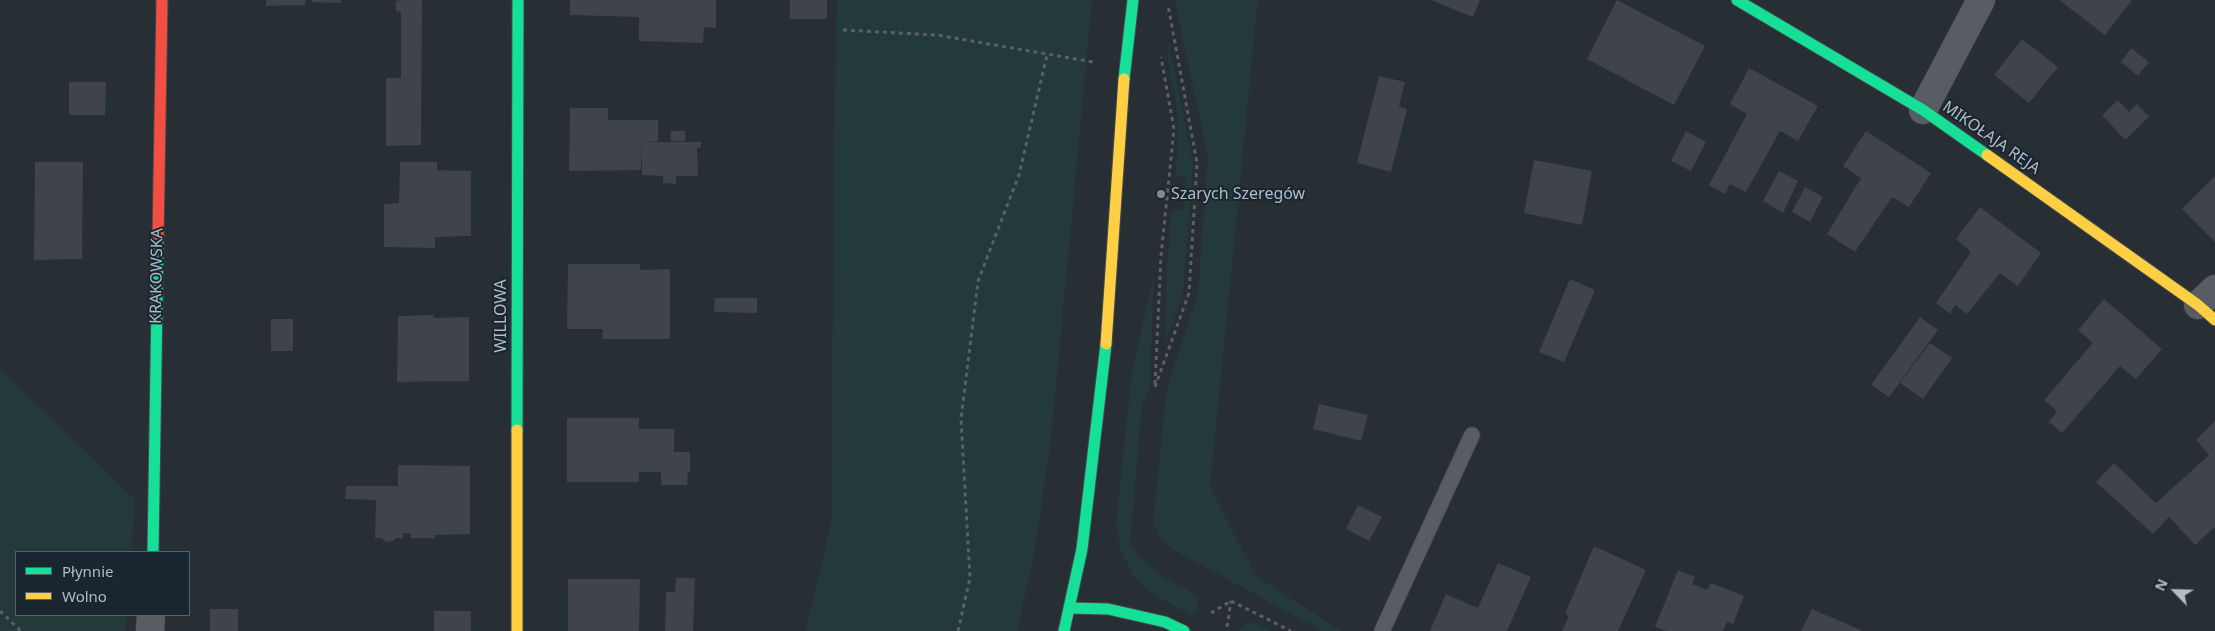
<!DOCTYPE html>
<meta charset="utf-8">
<style>
body{margin:0}
#map{position:relative;width:2215px;height:631px;overflow:hidden;background:#272e34;font-family:"Noto Sans",sans-serif}
canvas{display:block}
.legend{position:absolute;left:15px;top:551px;width:175px;height:65px;box-sizing:border-box;background:#1a262f;border:1px solid #56626b;margin:0;padding:6px 9px;list-style:none;font-size:15px;color:#b0bcc6}
.legend li{display:flex;align-items:center;gap:10px;height:25px}
.legend b{width:25px;border:1px solid #56626b}
.north{position:absolute;left:2150px;top:566px;width:50px;height:50px;-webkit-text-stroke:4px #1a262f;paint-order:stroke;rotate:294deg;font-size:14px;font-weight:700;line-height:20px;text-align:center;color:#b0bcc6}
.north::after{content:'';display:block;margin:auto;width:18px;height:22px;background:#b0bcc6;clip-path:polygon(50% 0,100% 100%,50% 72%,0 100%)}
</style>
<div id="map">
<canvas width="2215" height="631"></canvas>
<ul class="legend">
<li><b style="height:6px;background:#16e098"></b>Płynnie</li>
<li><b style="height:6px;background:#ffcf43"></b>Wolno</li>
</ul>
<div class="north">N</div>
</div>
<script>
const context = document.querySelector('canvas').getContext('2d');
context.lineJoin = 'round';
function paint(path, color) { context.fillStyle = color; context.fill(path, 'evenodd'); }
const poly = rows => new Path2D(rows.map(r => 'M' + r).join(''));
function trace(path, color, width, dash) { context.strokeStyle = color; context.lineWidth = width; context.lineCap = dash ? 'butt' : 'round'; context.setLineDash(dash || []); context.stroke(path); }
function drawText(font, color, halo, rows, align = 'center') {
  context.font = font + ' "Noto Sans",sans-serif'; context.lineWidth = 4; context.setLineDash([]); context.textBaseline = 'middle'; context.strokeStyle = halo; context.fillStyle = color; for (const [text, x, y, turn = 0] of rows) {
    context.save(); context.translate(x, y); context.rotate((+turn || 0) * Math.PI / 180); context.textAlign = isNaN(turn) ? turn : align; if (halo) context.strokeText(text, 0, 0); context.fillText(text, 0, 0); context.restore();
  }
}
paint(poly([
 [837,0,1092,0,1051,439,1034,556,1017,631,806,631,832,518,833,189],
 [1177,0,1258,0,1210,486,1255,575,1341,631,1322,631,1172,549,1160,537,1153,521,1167,388,1198,293,1208,157,1176,6],
 [1169,43,1193,164,1183,296,1165,344,1167,261,1172,210,1183,210,1187,177,1176,176,1178,113,1167,55],
 [1154,274,1150,387,1142,405,1130,543,1141,557,1161,576,1183,586,1197,597,1197,612,1192,616,1150,592,1133,575,1121,551,1116,523,1132,372],
 [0,369,135,499,131,552,16,552,16,615,126,615,125,631,0,631],
 [1246,623,1256,623,1272,631,1239,631]
]), '#24393a');
paint(poly([
 [266,0,305,0,305,5,266,6],
 [312,0,341,0,341,3,312,2],
 [401,0,422,0,421,145,386,146,386,78,401,78,401,12,396,11,396,1],
 [570,0,716,0,716,28,704,27,703,43,639,41,639,17,570,15],
 [790,0,827,0,827,19,790,19],
 [1431,0,1480,0,1473,17],
 [1617,0,1705,46,1674,105,1587,59],
 [2059,0,2132,0,2105,35],
 [2022,39,2058,67,2029,103,1994,75],
 [2131,48,2149,62,2138,76,2121,62],
 [1749,68,1818,106,1798,141,1780,131,1746,192,1730,184,1725,194,1709,185,1747,114,1730,104],
 [1379,76,1405,82,1399,106,1407,109,1391,172,1357,163],
 [69,82,106,82,105,115,69,115],
 [2118,100,2129,112,2137,104,2149,117,2125,140,2102,115],
 [570,108,608,108,608,120,658,120,658,141,645,142,701,142,701,147,697,148,698,176,676,176,676,184,663,183,663,176,642,175,642,141,641,170,569,171],
 [671,131,685,131,685,141,671,141],
 [1686,131,1706,142,1691,171,1671,161],
 [1866,131,1931,173,1909,207,1892,197,1855,252,1827,234,1861,178,1843,166],
 [1534,160,1592,171,1582,225,1524,213],
 [35,162,83,162,82,259,34,260],
 [400,162,437,162,437,170,471,171,471,236,435,237,435,248,384,247,384,204,399,203],
 [1779,171,1798,181,1783,213,1763,201],
 [2215,176,2215,242,2182,209],
 [1805,187,1823,197,1810,222,1792,212],
 [1980,207,2041,253,2018,286,2000,273,1967,314,1955,305,1950,314,1936,303,1971,252,1956,239],
 [568,264,640,264,640,270,670,269,670,339,602,339,603,329,567,329],
 [1570,279,1595,290,1564,362,1539,352],
 [715,298,757,298,757,313,714,312],
 [2104,299,2162,349,2136,379,2120,366,2062,433,2049,422,2057,411,2044,400,2093,343,2078,330],
 [434,315,434,318,469,317,469,381,397,382,398,316],
 [1920,317,1938,330,1889,397,1871,385],
 [271,319,293,319,293,351,271,351],
 [1930,343,1952,358,1923,399,1900,383],
 [1319,404,1368,415,1361,441,1313,429],
 [567,418,639,418,639,429,674,429,674,452,690,452,690,472,688,472,687,485,661,485,661,472,639,472,639,482,567,482],
 [2215,421,2215,527,2195,545,2169,517,2153,534,2096,482,2114,463,2156,503,2209,455,2196,440],
 [398,465,470,466,470,534,435,535,435,538,411,538,411,533,403,533,403,538,396,538,393,541,387,542,381,538,375,538,376,500,345,499,346,486,398,486],
 [1358,505,1382,517,1369,541,1346,529],
 [1594,546,1646,570,1618,631,1562,631,1569,616,1565,614],
 [1498,563,1531,577,1507,631,1430,631,1446,594,1478,608],
 [1678,570,1695,577,1692,584,1707,590,1711,583,1744,596,1733,624,1727,622,1723,631,1666,631,1655,627],
 [676,578,695,578,693,631,665,631,666,592,675,592],
 [568,579,640,579,639,631,568,631],
 [210,609,238,609,238,631,210,631],
 [1812,609,1863,631,1801,631],
 [434,611,471,611,471,631,434,631]
]), '#3e4449');
const lane = poly([
 [1382,631,1472,435]
]);
const street = poly([
 [1923,110,1981,0],
 [2198,305,2215,289],
 [150,631,151,615]
]);
const fast = poly([
 [1737,0,1923,110,1987,155],
 [1124,79,1133,0],
 [517,430,518,0],
 [153,552,158,239],
 [1070,608,1108,609,1165,622,1184,631],
 [1064,631,1082,549,1106,344]
]);
const slow = poly([
 [1987,155,2198,305,2215,320],
 [1106,344,1124,79],
 [517,631,517,430]
]);
const jam = poly([
 [158,239,162,0]
]);
trace(lane, '#454a4f', 17);
trace(street, '#454a4f', 29);
trace(fast, '#454a4f', 13);
trace(slow, '#454a4f', 13);
trace(jam, '#454a4f', 13);
trace(poly([
 [843,30,937,35,1093,62],
 [1155,384,1161,256,1174,129,1161,57],
 [1155,387,1189,293,1197,163,1168,5],
 [1231,601,1291,631],
 [0,611,21,631],
 [1211,613,1231,601],
 [1227,627,1231,601],
 [958,631,970,578,961,419,978,281,1019,175,1047,55]
]), '#5a6065', 3, [4, 4]);
trace(lane, '#575d62', 15);
trace(street, '#575d62', 28);
trace(fast, '#16e098', 11);
trace(slow, '#ffcf43', 11);
trace(jam, '#f24e42', 11);
for (const [x, y, r, color] of [
 [1161,194,5,"#808a93"]
]) { const dot = new Path2D(); dot.arc(x, y, r, 0, 2 * Math.PI); context.fillStyle = color; context.fill(dot); trace(dot, '#1a262f', 2); }
drawText('16px', '#b0bcc6', '#1a262f', [
 ["MIKOŁAJA REJA",1991,138,35],
 ["KRAKOWSKA",157,276,-89],
 ["WILLOWA",501,316,-90]
]);
drawText('16px', '#b0bcc6', '#1a262f', [
 ["Szarych Szeregów",1171,194]
], 'left');
</script>
